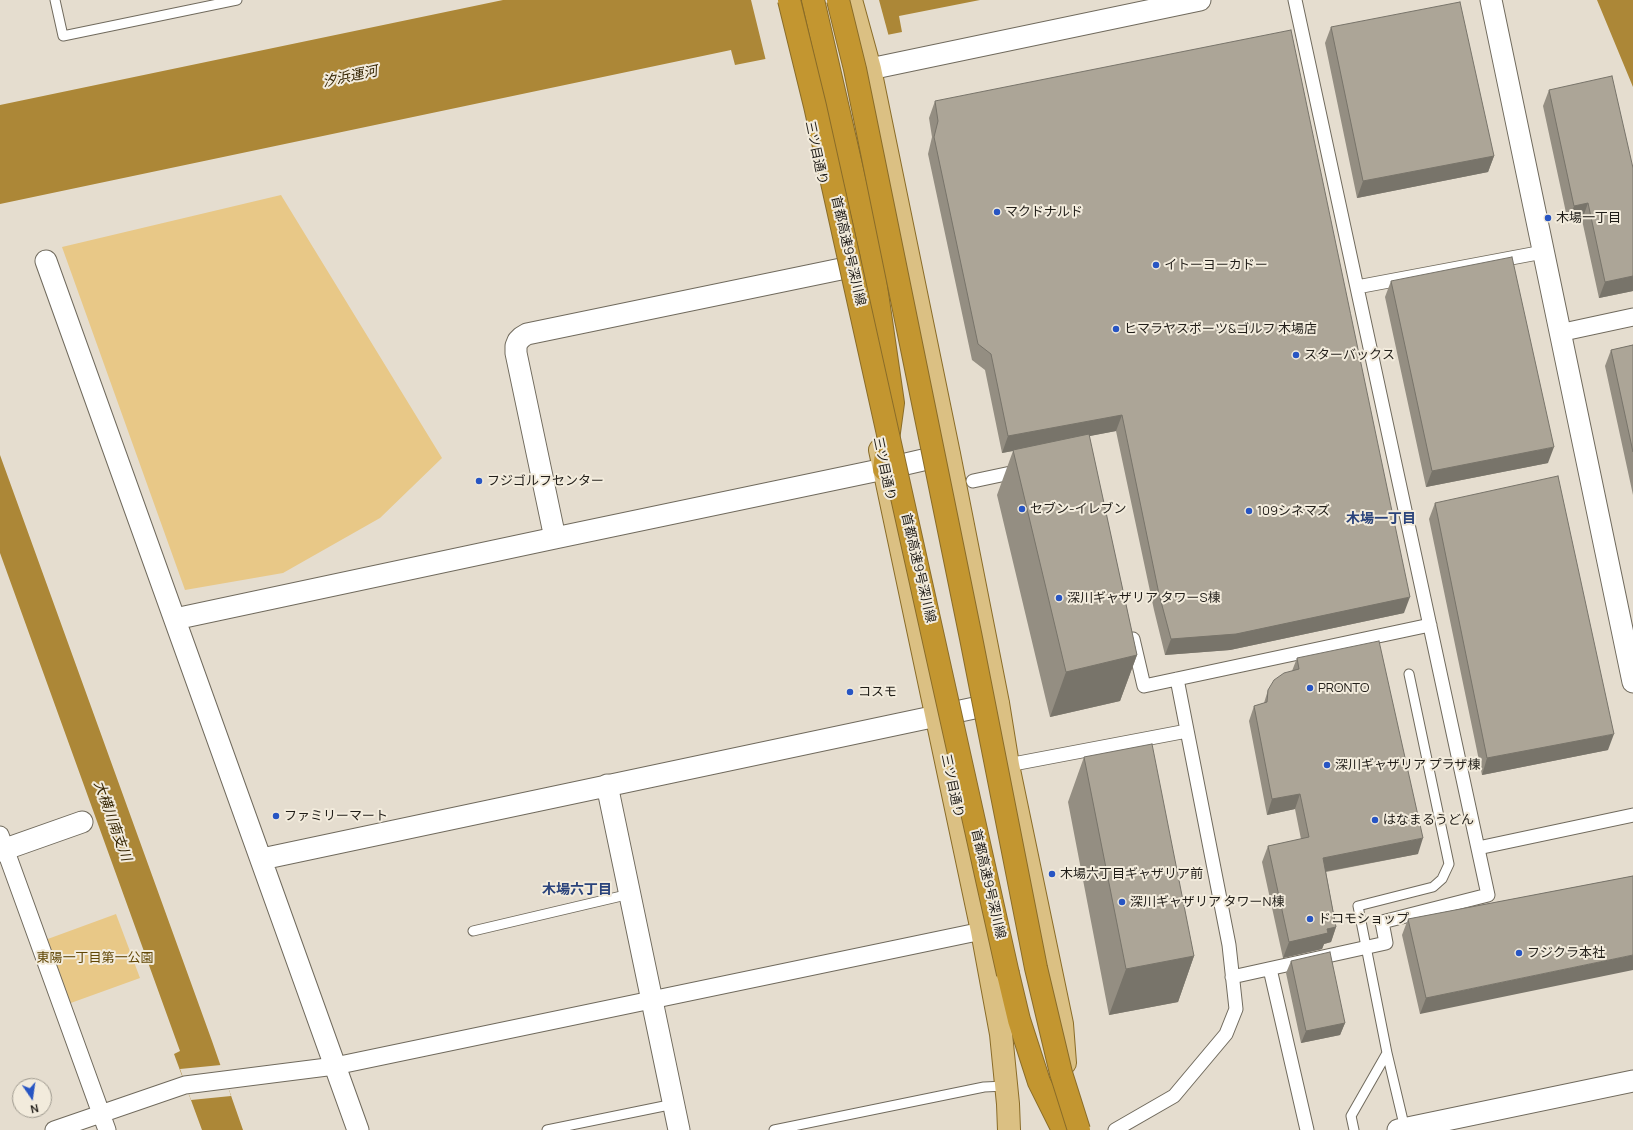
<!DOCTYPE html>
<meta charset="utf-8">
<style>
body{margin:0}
#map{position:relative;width:1633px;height:1130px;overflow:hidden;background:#e5ddcf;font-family:Manrope,sans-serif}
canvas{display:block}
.north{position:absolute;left:12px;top:1078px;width:40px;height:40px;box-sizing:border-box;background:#f2ebdc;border:1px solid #9e998e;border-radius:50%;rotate:167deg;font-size:11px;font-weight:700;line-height:16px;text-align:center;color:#201d18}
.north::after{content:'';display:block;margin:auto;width:14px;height:18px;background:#2755c3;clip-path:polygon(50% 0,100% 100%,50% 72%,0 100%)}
</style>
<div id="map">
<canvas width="1633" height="1130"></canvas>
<div class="north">N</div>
</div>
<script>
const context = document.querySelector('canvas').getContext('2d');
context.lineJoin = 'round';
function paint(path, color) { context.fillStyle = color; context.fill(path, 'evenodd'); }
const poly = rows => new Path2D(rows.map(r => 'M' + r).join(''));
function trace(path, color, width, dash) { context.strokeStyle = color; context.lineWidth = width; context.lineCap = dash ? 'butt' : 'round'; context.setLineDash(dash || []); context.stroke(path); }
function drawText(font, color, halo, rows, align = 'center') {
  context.font = font + ' Manrope,"Noto Sans JP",sans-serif'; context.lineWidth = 4; context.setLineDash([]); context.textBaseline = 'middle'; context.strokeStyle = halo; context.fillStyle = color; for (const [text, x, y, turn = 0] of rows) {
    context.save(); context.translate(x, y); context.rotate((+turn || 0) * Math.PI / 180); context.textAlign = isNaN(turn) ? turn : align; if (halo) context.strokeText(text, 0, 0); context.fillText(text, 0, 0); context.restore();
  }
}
paint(poly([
 [281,195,442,458,380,518,283,573,185,590,62,247],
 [116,914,140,978,68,1004,45,940]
]), '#e8c887');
paint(poly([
 [503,0,980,0,899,16,902,32,735,65,731,50,0,204,0,105],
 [1597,0,1633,0,1633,87],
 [0,455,212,1041,243,1130,202,1130,174,1054,180,1051,0,553]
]), '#ac8737');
paint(poly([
 [751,0,879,0,889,37,766,61],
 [221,1065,231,1096,191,1100,180,1069]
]), '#e5ddcf');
const service = poly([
 [55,0,63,36,237,0],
 [473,931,630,894],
 [1387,1053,1358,906,1433,887,1442,879,1449,864,1409,674],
 [547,1130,674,1104],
 [774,1130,984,1087,1006,1086],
 [1354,1130,1351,1116,1387,1053,1405,1129]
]);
const pedestrian = poly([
 [1357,287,1543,252],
 [973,481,1020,471],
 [1133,639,1144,686,1430,625],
 [1008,765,1187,731],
 [1478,848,1633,815],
 [1270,969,1307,1130],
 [1232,977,1386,943,1382,922,1488,895,1295,0],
 [1115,1130,1174,1096,1226,1034,1236,1009,1229,945,1177,679]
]);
const minor = poly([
 [1559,333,1633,317],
 [0,835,107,1130],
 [54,1130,185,1085,335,1066,982,931]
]);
const tertiary = poly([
 [1491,0,1633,682],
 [870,69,1200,0],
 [46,261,358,1130],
 [555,538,516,353,516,346,518,341,522,337,527,334,841,269],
 [175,619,555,538,884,469,949,454],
 [607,785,679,1130],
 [0,851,82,822],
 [262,859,998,703],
 [1398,1130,1633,1081]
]);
const primary = poly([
 [851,0,870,69,949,454,998,703,1008,765,1062,1024,1065,1063],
 [880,450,982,931,1001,1034,1008,1104,1009,1130]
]);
const motorway = poly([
 [813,0,871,252,893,403,884,469],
 [1008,974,1019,1020,1039,1082,1063,1130]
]);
trace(service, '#706a5d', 11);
trace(pedestrian, '#706a5d', 15);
trace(minor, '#706a5d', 19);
trace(tertiary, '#706a5d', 23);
trace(primary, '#8a6c28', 24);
trace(motorway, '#8a6c28', 24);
trace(service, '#fff', 9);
trace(pedestrian, '#fff', 13);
trace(minor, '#fff', 17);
trace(tertiary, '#fff', 21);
trace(primary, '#dbc083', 22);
trace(motorway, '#c39630', 22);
const motorwayBridge = poly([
 [789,0,815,106,1008,974],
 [838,0,855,69,971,638,1036,968,1061,1073,1079,1130]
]);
trace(motorwayBridge, '#8a6c28', 24, []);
trace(motorwayBridge, '#c39630', 22);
paint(poly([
 [1331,27,1494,156,1488,172,1357,198,1325,43],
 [1549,90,1633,168,1633,291,1599,298,1582,220,1568,222,1543,106],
 [935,101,1404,613,1230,650,1165,655,1154,610,1116,431,1089,436,1137,655,1120,701,1050,717,997,495,1013,451,1002,453,985,370,972,360,928,154,932,137,929,118],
 [1391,281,1548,463,1426,487,1385,297],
 [1633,345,1633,495,1605,366,1611,350],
 [1435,503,1608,750,1482,775,1429,519],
 [1297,658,1418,854,1326,872,1336,927,1331,942,1324,944,1322,949,1283,958,1262,862,1268,846,1301,839,1295,809,1267,815,1249,721,1254,706,1264,703,1268,690,1292,671],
 [1084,757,1194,956,1178,1002,1109,1015,1068,802],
 [1633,876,1420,1014,1402,935,1408,919],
 [1291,961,1345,1023,1340,1035,1301,1043,1286,973]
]), '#948e82');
paint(poly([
 [1494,156,1488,172,1357,198,1363,181],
 [1588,203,1582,220,1568,222,1574,206],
 [1633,276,1633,291,1599,298,1605,282],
 [1122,415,1116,431,1002,453,1008,436],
 [1554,447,1548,463,1426,487,1432,471],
 [1410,597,1404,613,1230,650,1165,655,1171,639],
 [1137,655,1120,701,1050,717,1066,672],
 [1614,734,1608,750,1482,775,1487,758],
 [1300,794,1295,809,1267,815,1272,799],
 [1423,838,1418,854,1317,873,1323,858],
 [1336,927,1331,942,1324,944,1322,949,1283,958,1289,942,1327,929],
 [1633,955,1633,970,1420,1014,1426,998],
 [1194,956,1178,1002,1109,1015,1126,969],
 [1345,1023,1340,1035,1301,1043,1306,1031]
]), '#78746a');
const building = poly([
 [1460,2,1494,156,1363,181,1331,27,1460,2],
 [1291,30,1410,597,1236,634,1171,639,1159,594,1122,415,1008,436,991,354,978,344,934,137,938,121,935,101,1291,30],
 [1612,76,1633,168,1633,276,1605,282,1588,203,1574,206,1549,90,1612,76],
 [1512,257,1554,447,1432,471,1391,281,1512,257],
 [1633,345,1633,452,1611,350,1633,345],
 [1089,434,1137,655,1066,672,1013,450,1089,434],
 [1558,476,1614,734,1487,758,1435,503,1558,476],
 [1379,641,1423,838,1323,858,1336,927,1327,929,1328,933,1289,942,1268,846,1309,837,1300,794,1272,799,1254,706,1267,702,1268,690,1274,680,1284,673,1299,669,1297,658,1379,641],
 [1152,744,1194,956,1126,969,1084,757,1152,744],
 [1633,876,1633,955,1426,998,1408,919,1633,876],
 [1330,952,1345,1023,1306,1031,1291,961,1330,952]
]);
paint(building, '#aca597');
trace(building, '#78746a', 1);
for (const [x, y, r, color] of [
 [997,212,4,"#2755c3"],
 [1548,218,4,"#2755c3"],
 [1156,265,4,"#2755c3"],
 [1116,329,4,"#2755c3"],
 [1296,355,4,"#2755c3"],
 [479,481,4,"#2755c3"],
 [1022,509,4,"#2755c3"],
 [1249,511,4,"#2755c3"],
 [1059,598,4,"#2755c3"],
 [1310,688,4,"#2755c3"],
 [850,692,4,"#2755c3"],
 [1327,765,4,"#2755c3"],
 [276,816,4,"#2755c3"],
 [1375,820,4,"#2755c3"],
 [1052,874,4,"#2755c3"],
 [1122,902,4,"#2755c3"],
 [1310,919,4,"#2755c3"],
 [1519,953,4,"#2755c3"]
]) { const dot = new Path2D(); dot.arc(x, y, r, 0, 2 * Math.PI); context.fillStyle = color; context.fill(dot); trace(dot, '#f2ebdc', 1.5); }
drawText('13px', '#201d18', '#f2ebdc', [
 ["三ツ目通り",816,153,78],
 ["首都高速9号深川線",848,251,77],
 ["三ツ目通り",884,469,78],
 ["首都高速9号深川線",918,568,77],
 ["三ツ目通り",952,786,78],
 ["首都高速9号深川線",988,884,77]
]);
drawText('13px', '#201d18', '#f2ebdc', [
 ["マクドナルド",1005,212],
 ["木場一丁目",1556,218],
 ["イトーヨーカドー",1164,265],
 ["ヒマラヤスポーツ&ゴルフ 木場店",1124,329],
 ["スターバックス",1304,355],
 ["フジゴルフセンター",487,481],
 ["セブン-イレブン",1030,509],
 ["109シネマズ",1257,511],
 ["深川ギャザリア タワーS棟",1067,598],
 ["PRONTO",1318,688],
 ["コスモ",858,692],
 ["深川ギャザリア プラザ棟",1335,765],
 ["ファミリーマート",284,816],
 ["はなまるうどん",1383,820],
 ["木場六丁目ギャザリア前",1060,874],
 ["深川ギャザリア タワーN棟",1130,902],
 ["ドコモショップ",1318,919],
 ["フジクラ本社",1527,953]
], 'left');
drawText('13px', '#614706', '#f2ebdc', [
 ["東陽一丁目第一公園",95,958]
]);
drawText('italic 14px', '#372704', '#f2ebdc', [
 ["汐浜運河",350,77,-12],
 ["大横川南支川",112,821,70]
]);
drawText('bold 14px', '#2a437b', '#f2ebdc', [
 ["木場一丁目",1381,519],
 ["木場六丁目",577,890]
]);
</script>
